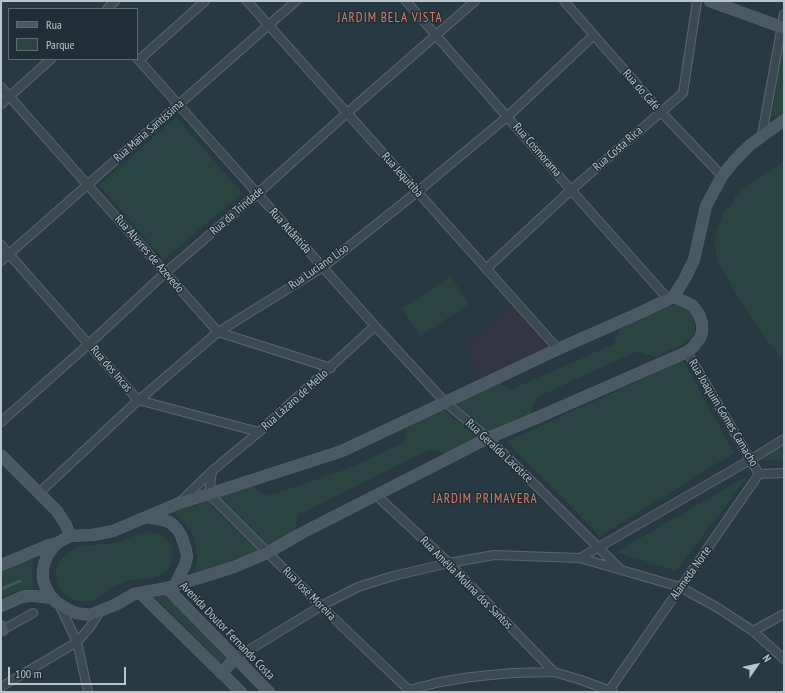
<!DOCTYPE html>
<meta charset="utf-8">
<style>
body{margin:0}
#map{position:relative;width:785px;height:693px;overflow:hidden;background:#273942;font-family:"PT Sans Narrow",sans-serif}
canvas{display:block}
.frame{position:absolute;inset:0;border:2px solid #b8c4cc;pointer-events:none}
.legend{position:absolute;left:8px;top:8px;width:130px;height:52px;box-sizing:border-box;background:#202f37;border:1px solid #5d6b73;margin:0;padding:5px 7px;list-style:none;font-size:12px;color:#b8c4cc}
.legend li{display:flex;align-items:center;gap:8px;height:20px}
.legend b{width:20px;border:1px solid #5d6b73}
.north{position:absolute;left:737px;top:645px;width:40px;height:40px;-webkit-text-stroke:3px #202f37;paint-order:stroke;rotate:56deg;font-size:11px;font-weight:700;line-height:16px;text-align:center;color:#b8c4cc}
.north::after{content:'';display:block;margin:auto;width:14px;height:18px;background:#b8c4cc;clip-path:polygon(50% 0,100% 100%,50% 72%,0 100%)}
.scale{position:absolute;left:8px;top:667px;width:118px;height:18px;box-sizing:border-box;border:2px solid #b8c4cc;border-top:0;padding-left:5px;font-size:12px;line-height:14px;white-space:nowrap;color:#b8c4cc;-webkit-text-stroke:3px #202f37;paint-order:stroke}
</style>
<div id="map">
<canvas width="785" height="693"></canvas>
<div class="frame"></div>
<ul class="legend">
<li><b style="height:5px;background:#495a65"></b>Rua</li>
<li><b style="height:11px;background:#2a4541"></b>Parque</li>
</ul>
<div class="north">N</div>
<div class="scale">100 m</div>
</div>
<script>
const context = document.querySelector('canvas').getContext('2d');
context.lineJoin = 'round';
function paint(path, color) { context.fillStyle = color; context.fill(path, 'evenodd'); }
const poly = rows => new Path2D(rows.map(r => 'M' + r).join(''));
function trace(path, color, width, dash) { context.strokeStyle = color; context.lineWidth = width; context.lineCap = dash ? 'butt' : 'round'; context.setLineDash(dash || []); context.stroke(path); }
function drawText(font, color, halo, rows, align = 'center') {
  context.font = font + ' "PT Sans Narrow",sans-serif'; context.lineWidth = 3; context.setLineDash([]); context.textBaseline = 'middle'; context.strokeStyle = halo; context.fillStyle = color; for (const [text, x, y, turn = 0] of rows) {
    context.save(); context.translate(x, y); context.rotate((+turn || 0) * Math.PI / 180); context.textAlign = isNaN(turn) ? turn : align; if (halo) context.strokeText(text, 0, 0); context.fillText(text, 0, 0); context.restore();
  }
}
paint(poly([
 [513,306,553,348,478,383,466,342]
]), '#333543');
paint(poly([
 [784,50,784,112,775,118,772,116,772,114,782,53],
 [176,117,242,193,164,260,99,185],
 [784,162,784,361,765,338,742,304,725,274,718,262,716,252,715,240,716,231,724,212,731,205,736,195,746,186],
 [451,276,469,304,420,336,402,308],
 [680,305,688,310,694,315,696,322,694,335,690,339,682,345,654,357,638,351,537,397,530,414,489,432,455,403,497,383,512,389,614,344,619,329,670,306],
 [683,360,734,453,600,536,554,489,506,442],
 [444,410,478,438,446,454,431,449,298,515,294,532,266,546,217,497,252,486,268,496,349,468,405,442,407,427],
 [784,443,784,461,764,460,760,459],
 [749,475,676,571,616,552],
 [208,501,258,550,232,562,195,572,197,559,196,549,194,538,185,524,176,515,170,512],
 [146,532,160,534,166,538,171,545,173,553,172,561,169,568,165,573,151,578,127,581,118,585,94,600,86,602,77,601,69,598,62,592,58,584,56,575,57,566,62,558,68,552,77,548,87,545,108,544,120,541,139,534],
 [33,557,32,576,33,592,14,592,1,598,1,570],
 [153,595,166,595,227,656,227,659,226,661,220,662]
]), '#2a4541');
trace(poly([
 [1,589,20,581]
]), '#3a5969', 2.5);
const minor = poly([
 [247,1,558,349],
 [406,1,571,190,668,299],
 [564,1,661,112,722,176],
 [107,9,115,1],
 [137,58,375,326,445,402,488,438,621,570],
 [139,60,205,1],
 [1,87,218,332,331,368],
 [1,104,51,59],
 [762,135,784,14],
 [1,245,138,400,259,432],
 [1,261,296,1],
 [486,269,571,190,683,93,697,1],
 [687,352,759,474],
 [1,422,89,344,165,273,257,194,347,113,475,1],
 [212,471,209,494,321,606,411,692],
 [39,493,132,406,218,332,323,267,417,192,507,117,594,35],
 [376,495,449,563,554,672],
 [181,501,212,471,259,432,375,326],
 [580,558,750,460,784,439],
 [59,604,77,642,88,692],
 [1,631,33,613],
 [753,631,784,614],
 [236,658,321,606,358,587,393,576,449,563,494,555,580,558,680,587,718,608,753,631,784,659],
 [1,687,77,642,90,627,100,611],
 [407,692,409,690,440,682,471,677,512,673,554,672,581,680,613,692],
 [608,692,759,474,784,473]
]);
const secondary = poly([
 [710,1,784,28],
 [673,297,686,302,693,306,699,314,702,323,702,332,700,338,694,346,687,352,534,419,488,438,300,534,267,553,234,567,167,588,134,594,117,604,90,615,76,613,69,610,56,602,50,595,46,588,43,580,43,571,44,564,47,556,52,549,57,543,70,536,92,535,113,531,179,503,209,494,342,451,558,349,644,311,673,297,684,280,694,260,706,206,722,176,734,161,750,145,784,120],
 [1,455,57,511,66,525,70,536],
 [147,517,164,520,171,523,177,529,181,535,186,550,187,557,185,565,175,585],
 [1,565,49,545,57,543],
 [167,588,269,692],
 [140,593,241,692],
 [1,606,22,597,28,596,34,596,52,598],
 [1,626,3,630],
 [221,673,236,658]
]);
trace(minor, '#59676f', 10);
trace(secondary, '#59676f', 12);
trace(minor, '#3b4a52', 8);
trace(secondary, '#495a65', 11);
drawText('12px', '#b8c4cc', '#202f37', [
 ["Rua do Café",641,90,49],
 ["Rua Maria Santíssima",149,131,-41],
 ["Rua Costa Rica",618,149,-41],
 ["Rua Cosmorama",537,150,49],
 ["Rua Jequitibá",402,175,48],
 ["Rua da Trindade",237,211,-41],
 ["Rua Atlântida",290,231,48],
 ["Rua Alvares de Azevedo",149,254,49],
 ["Rua Luciano Liso",319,267,-35],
 ["Rua dos Incas",111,369,49],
 ["Rua Lázaro de Mello",295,400,-42],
 ["Rua Joaquim Gomes Camacho",723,413,59],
 ["Rua Geraldo Lacotice",499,451,43],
 ["Alameda Norte",691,573,-55],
 ["Rua Amélia Molina dos Santos",466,583,45],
 ["Rua José Moreira",309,594,45],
 ["Avenida Doutor Fernando Costa",227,631,46]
]);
context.letterSpacing = '1px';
drawText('13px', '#d67e69', '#202f37', [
 ["JARDIM BELA VISTA",390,18],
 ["JARDIM PRIMAVERA",485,499]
]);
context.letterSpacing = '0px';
</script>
